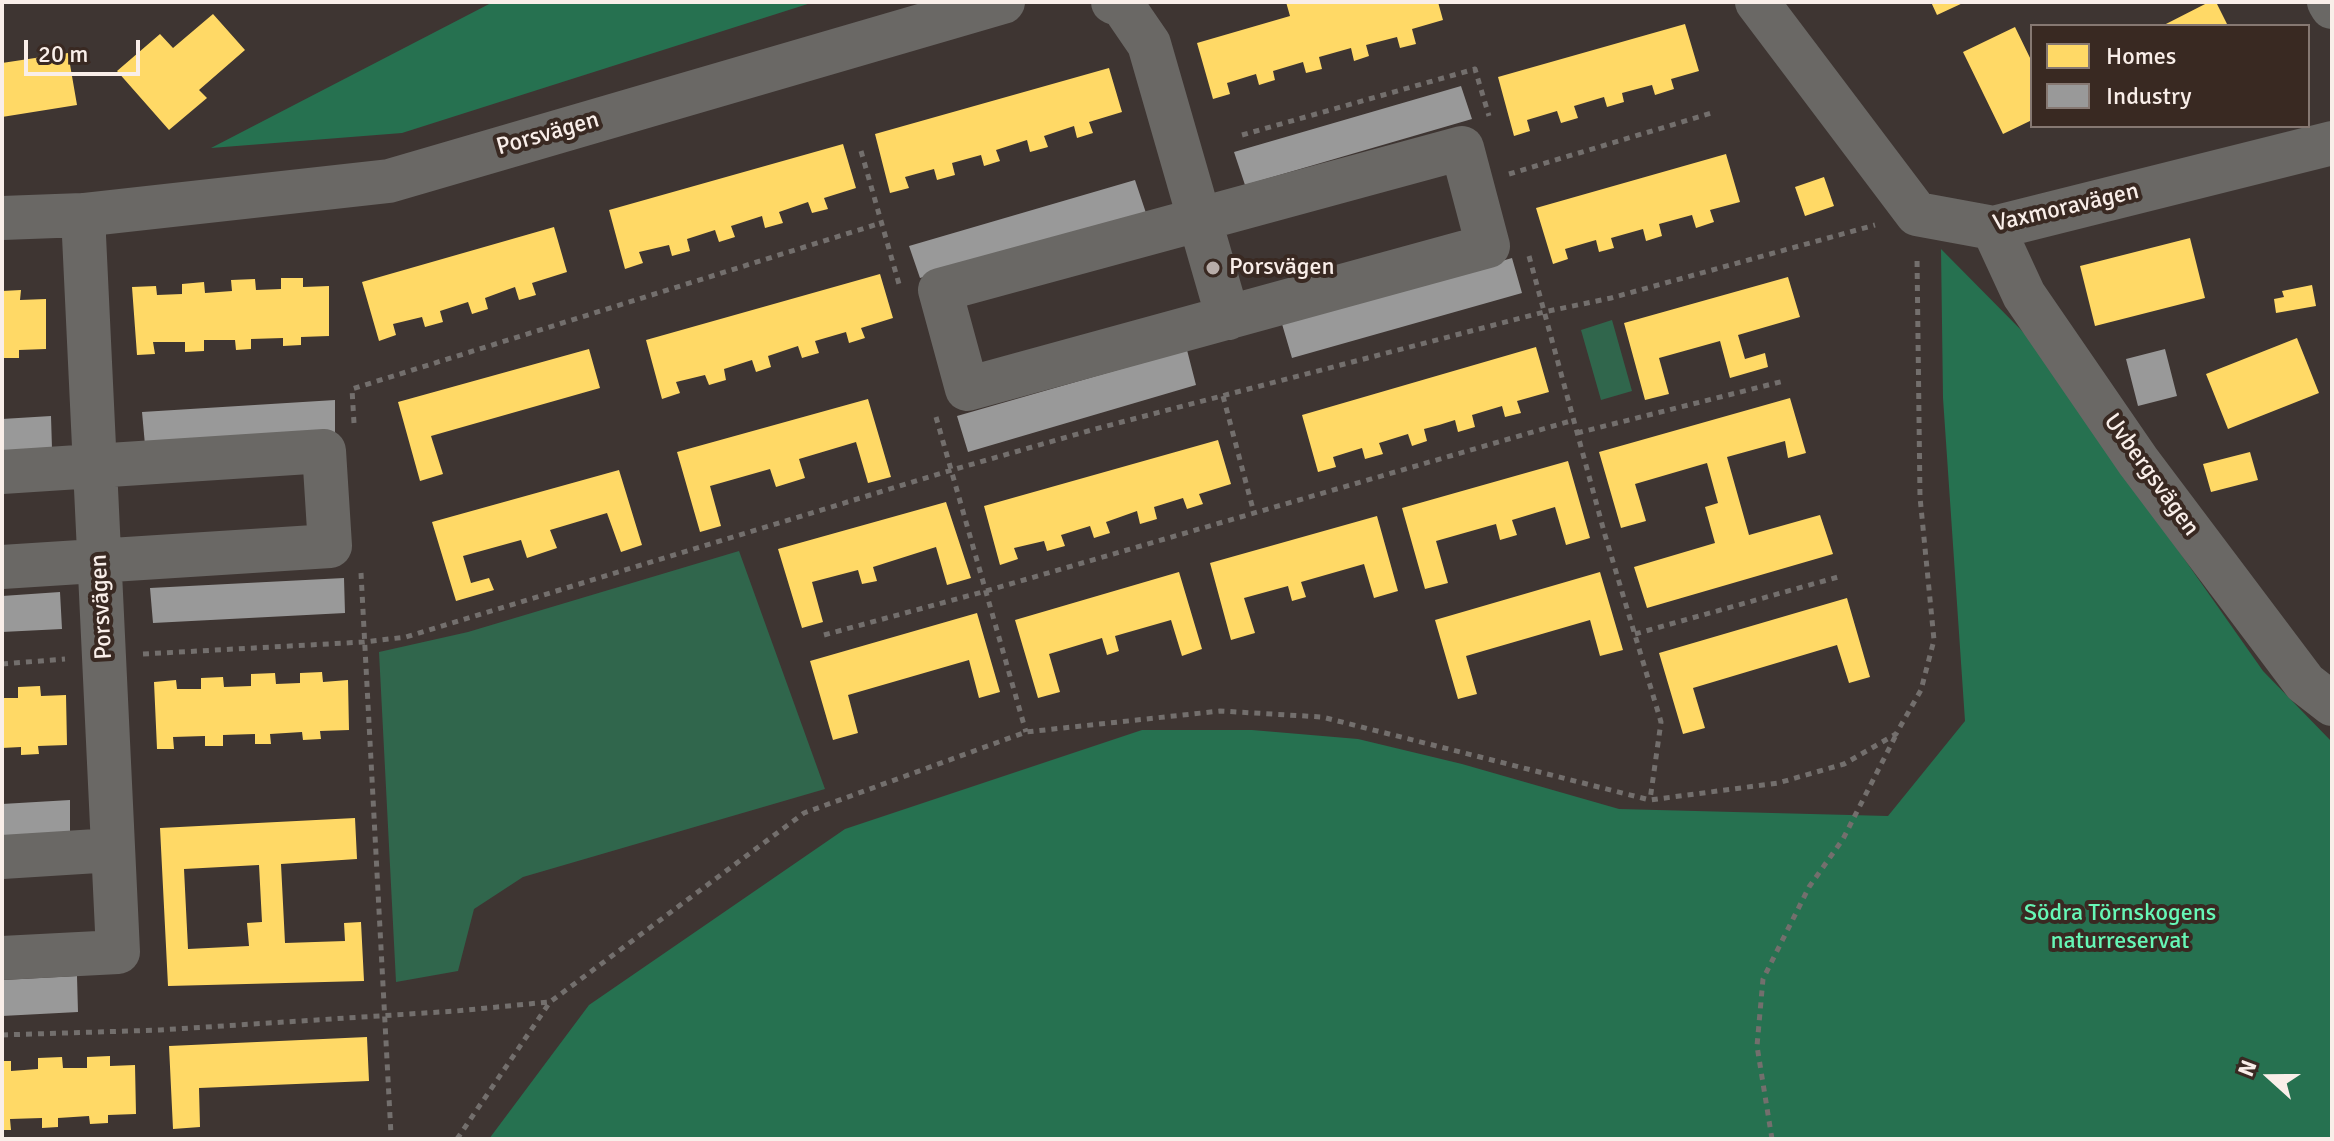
<!DOCTYPE html>
<meta charset="utf-8">
<style>
body{margin:0}
#map{position:relative;width:2334px;height:1141px;overflow:hidden;background:#3e3532;font-family:Signika,sans-serif}
canvas{display:block}
.frame{position:absolute;inset:0;border:4px solid #f9eee9;pointer-events:none}
.legend{position:absolute;left:2030px;top:24px;width:280px;height:104px;box-sizing:border-box;background:#392922;border:2px solid #867872;margin:0;padding:10px 14px;list-style:none;font-size:24px;color:#f9eee9}
.legend li{display:flex;align-items:center;gap:16px;height:40px}
.legend b{width:40px;border:2px solid #867872}
.north{position:absolute;left:2230px;top:1037px;width:80px;height:80px;-webkit-text-stroke:6px #392922;paint-order:stroke;rotate:291deg;font-size:22px;font-weight:700;line-height:32px;text-align:center;color:#f9eee9}
.north::after{content:'';display:block;margin:auto;width:28px;height:36px;background:#f9eee9;clip-path:polygon(50% 0,100% 100%,50% 72%,0 100%)}
.scale{position:absolute;left:24px;top:40px;width:116px;height:36px;box-sizing:border-box;border:4px solid #f9eee9;border-top:0;padding-left:10px;font-size:24px;line-height:28px;white-space:nowrap;color:#f9eee9;-webkit-text-stroke:6px #392922;paint-order:stroke}
</style>
<div id="map">
<canvas width="2334" height="1141"></canvas>
<div class="frame"></div>
<ul class="legend">
<li><b style="height:22px;background:#ffd966"></b>Homes</li>
<li><b style="height:22px;background:#999"></b>Industry</li>
</ul>
<div class="north">N</div>
<div class="scale">20 m</div>
</div>
<script>
const context = document.querySelector('canvas').getContext('2d');
context.lineJoin = 'round';
function paint(path, color) { context.fillStyle = color; context.fill(path, 'evenodd'); }
const poly = rows => new Path2D(rows.map(r => 'M' + r).join(''));
function trace(path, color, width, dash) { context.strokeStyle = color; context.lineWidth = width; context.lineCap = dash ? 'butt' : 'round'; context.setLineDash(dash || []); context.stroke(path); }
function drawText(font, color, halo, rows, align = 'center') {
  context.font = font + ' Signika,sans-serif'; context.lineWidth = 8; context.setLineDash([]); context.textBaseline = 'middle'; context.strokeStyle = halo; context.fillStyle = color; for (const [text, x, y, turn = 0] of rows) {
    context.save(); context.translate(x, y); context.rotate((+turn || 0) * Math.PI / 180); context.textAlign = isNaN(turn) ? turn : align; if (halo) context.strokeText(text, 0, 0); context.fillText(text, 0, 0); context.restore();
  }
}
paint(poly([
 [1612,320,1632,391,1601,400,1581,330],
 [739,551,825,789,523,877,474,909,458,971,396,982,379,652,468,632]
]), '#30664c');
paint(poly([
 [493,2,814,2,402,133,211,148],
 [1941,249,2029,338,2263,671,2332,742,2332,1139,489,1139,589,1005,845,829,1142,730,1252,730,1358,739,1462,764,1619,809,1888,816,1965,721,1943,398]
]), '#267150');
paint(poly([
 [1286,2,1438,2,1443,20,1412,29,1416,44,1400,48,1397,37,1366,45,1369,56,1354,61,1351,48,1319,57,1322,69,1306,73,1303,62,1273,71,1275,80,1259,85,1256,74,1227,83,1230,94,1213,99,1197,43,1290,16],
 [1931,2,1965,2,1937,15],
 [2209,2,2216,2,2228,26,2162,26],
 [213,14,245,50,199,90,207,98,169,130,117,71,160,34,173,48],
 [1685,24,1699,71,1671,79,1674,89,1655,95,1652,85,1622,93,1624,102,1607,107,1604,97,1574,106,1578,118,1561,123,1557,111,1527,120,1530,131,1514,136,1498,77],
 [2015,27,2032,62,2032,120,2003,134,1963,52],
 [68,53,77,105,2,117,2,63],
 [1109,68,1122,112,1089,122,1093,133,1077,138,1074,126,1044,136,1048,147,1030,152,1027,140,996,150,1000,161,984,166,981,155,952,163,955,175,937,180,934,169,905,177,909,188,890,193,875,134],
 [843,144,856,188,824,198,828,209,812,213,808,202,779,212,783,223,765,228,762,216,731,226,735,237,719,242,715,230,687,239,690,251,672,256,669,245,639,252,643,263,625,269,609,210],
 [1726,154,1740,202,1710,210,1714,222,1696,228,1692,215,1659,224,1662,236,1646,241,1643,229,1611,238,1614,248,1599,252,1596,240,1565,249,1568,259,1553,264,1536,208],
 [1824,177,1834,206,1805,216,1795,187],
 [554,227,567,272,532,283,536,295,519,300,515,287,485,298,488,309,472,314,468,302,440,311,443,322,425,327,422,317,393,324,396,335,379,341,362,282],
 [2190,238,2205,298,2095,326,2080,266],
 [880,274,893,318,861,328,865,338,849,343,846,332,815,341,819,353,802,358,798,346,768,356,771,367,756,372,752,360,724,369,726,380,709,385,705,375,676,382,680,393,662,399,646,340],
 [1788,277,1800,317,1738,335,1745,359,1765,353,1768,367,1730,378,1720,341,1659,358,1669,394,1645,400,1624,323],
 [281,278,303,278,303,287,329,286,329,336,301,337,301,345,283,346,283,338,251,339,251,349,236,350,235,340,204,340,204,351,185,352,185,342,153,342,155,354,137,355,132,287,156,286,157,295,182,294,182,284,204,282,205,293,232,291,231,280,255,279,256,290,281,289],
 [2312,285,2316,306,2276,313,2274,299,2284,297,2282,291],
 [21,290,20,300,46,299,46,349,19,350,19,358,2,358,2,291],
 [2297,338,2319,393,2228,429,2206,374],
 [1536,347,1549,392,1517,401,1521,413,1505,417,1502,406,1472,415,1475,427,1458,432,1455,420,1439,425,1424,429,1427,441,1412,446,1408,434,1379,443,1383,454,1365,459,1362,448,1333,457,1336,467,1318,472,1302,415],
 [589,349,600,388,431,436,443,474,420,481,398,402],
 [1790,398,1806,453,1788,458,1785,441,1727,457,1749,535,1820,515,1833,554,1647,608,1634,567,1715,543,1705,507,1718,503,1707,463,1635,484,1646,521,1621,528,1599,452],
 [868,399,891,477,868,483,856,442,799,459,805,478,776,487,770,469,710,486,721,526,700,532,677,452],
 [1218,440,1231,484,1199,494,1203,504,1187,509,1183,498,1154,507,1157,519,1140,524,1137,511,1106,522,1110,533,1094,538,1090,526,1061,535,1065,546,1047,551,1044,541,1014,548,1018,559,1000,565,984,506],
 [2250,452,2258,480,2211,492,2203,464],
 [1568,461,1590,538,1566,545,1555,507,1512,520,1517,535,1500,540,1496,524,1436,541,1448,583,1425,589,1402,508],
 [619,470,642,545,621,552,607,513,550,530,557,548,527,558,521,540,463,556,471,583,489,578,494,590,456,601,432,522],
 [946,502,971,578,947,585,936,547,873,567,877,581,862,584,858,570,812,582,823,622,802,628,778,549],
 [1377,516,1398,591,1374,598,1364,564,1301,582,1306,597,1292,601,1288,586,1244,598,1255,633,1231,640,1210,563],
 [1179,572,1202,649,1182,656,1171,620,1115,636,1119,651,1107,655,1102,638,1049,654,1060,692,1038,698,1015,620],
 [1600,572,1623,650,1600,656,1590,620,1466,656,1477,694,1458,699,1435,620],
 [1847,598,1870,677,1849,683,1837,645,1693,688,1705,728,1683,734,1659,653],
 [977,613,1000,692,979,698,969,660,848,695,858,733,833,740,810,661],
 [322,672,323,682,348,680,349,730,320,731,321,739,303,740,302,732,270,734,271,744,255,744,255,734,223,735,223,746,205,746,205,736,173,737,174,749,157,749,154,682,176,680,177,689,201,689,201,678,223,677,224,687,251,686,251,674,275,673,276,684,300,683,300,673],
 [40,686,41,696,66,695,67,745,38,746,39,754,21,755,21,747,2,748,2,698,18,698,18,687],
 [355,818,357,859,281,864,285,943,345,941,344,923,361,922,364,981,168,986,160,828],
 [259,865,262,922,247,923,249,946,188,949,184,869],
 [367,1037,369,1081,199,1088,200,1127,173,1129,169,1046],
 [110,1056,110,1066,135,1065,136,1114,108,1115,108,1123,90,1124,89,1116,58,1118,58,1127,42,1128,42,1118,10,1119,11,1130,2,1130,2,1061,11,1061,11,1071,38,1069,38,1058,62,1057,63,1068,87,1068,87,1057]
]), '#ffd966');
paint(poly([
 [1461,86,1472,119,1245,185,1234,152],
 [1135,180,1146,213,920,278,909,246],
 [1512,258,1522,293,1292,358,1282,324],
 [2165,349,2177,396,2138,406,2126,359],
 [1187,350,1196,385,968,452,957,416],
 [335,400,335,433,145,445,142,412],
 [51,416,52,449,2,452,2,419],
 [344,578,345,613,153,623,150,588],
 [60,592,62,629,2,632,2,596],
 [70,800,70,835,2,838,2,804],
 [77,976,78,1012,2,1016,2,980]
]), '#999');
trace(poly([
 [1242,135,1475,69,1489,116],
 [861,151,899,284],
 [1509,174,1715,112],
 [1529,256,1605,535,1661,722,1650,800],
 [1223,396,1254,513],
 [936,417,1026,732],
 [354,423,352,389,881,223],
 [1577,433,1784,381],
 [361,573,391,1135],
 [1635,634,1838,577],
 [824,635,986,591,1574,420],
 [143,654,364,642,406,637,952,470,1095,429,1544,312,1611,298,1875,225],
 [2,664,65,659],
 [2,1035,160,1030,456,1011,549,1002],
 [457,1139,550,1002,804,813,1026,732,1220,711,1322,717,1650,800,1778,783,1844,764,1896,734,1921,690,1934,640,1920,497,1917,257],
 [1772,1139,1757,1046,1763,979,1809,887,1843,839,1896,735]
]), '#736f6d', 5, [6, 6]);
trace(poly([
 [1113,2,1123,6,1149,44,1228,318],
 [1757,2,1917,214,1993,228,2332,143],
 [2329,2,2332,7],
 [1462,148,1488,246,967,389,940,290,1462,148],
 [2,218,83,215,389,181,1003,2],
 [1993,228,2024,295,2138,461,2305,683,2332,704],
 [2,472,324,451,330,546,2,567],
 [2,857,113,850],
 [2,958,118,952,83,215]
]), '#6a6865', 44);
for (const [x, y, r, color] of [
 [1213,268,8,"#b8ada9"]
]) { const dot = new Path2D(); dot.arc(x, y, r, 0, 2 * Math.PI); context.fillStyle = color; context.fill(dot); trace(dot, '#392922', 3); }
drawText('24px', '#f9eee9', '#392922', [
 ["Porsvägen",548,134,-16],
 ["Vaxmoravägen",2066,208,-13],
 ["Uvbergsvägen",2151,475,54],
 ["Porsvägen",102,607,-93]
]);
drawText('24px', '#f9eee9', '#392922', [
 ["Porsvägen",1229,268]
], 'left');
drawText('24px', '#66f7b6', '#392922', [
 ["Södra Törnskogens",2120,914],
 ["naturreservat",2120,942]
]);
</script>
